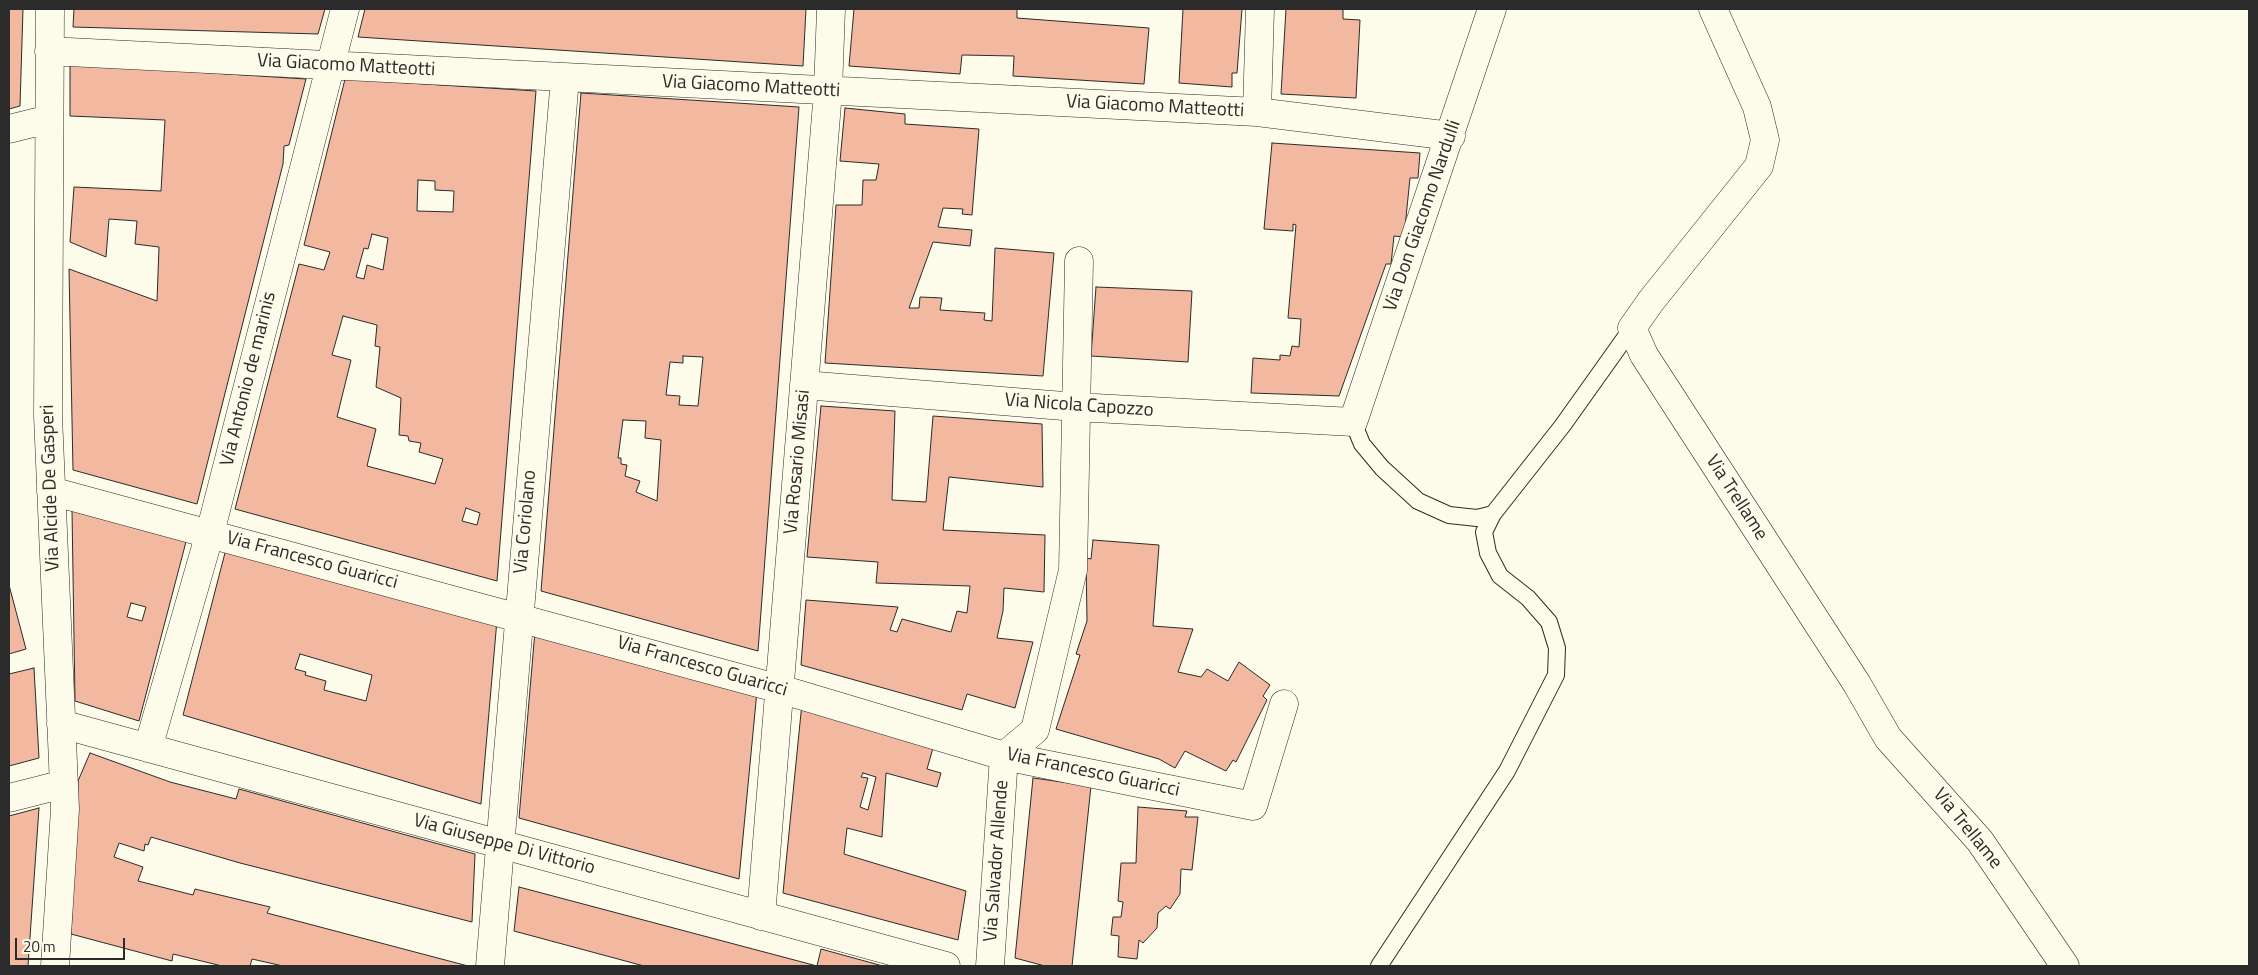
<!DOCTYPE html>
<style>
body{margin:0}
#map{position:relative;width:2258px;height:975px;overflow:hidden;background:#fdfbea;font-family:"Titillium Web",sans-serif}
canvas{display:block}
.frame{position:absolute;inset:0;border:10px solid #2b2b2b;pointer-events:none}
.scale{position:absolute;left:15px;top:938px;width:110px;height:22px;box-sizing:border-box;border:2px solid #2b2b2b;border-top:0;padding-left:6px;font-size:15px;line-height:18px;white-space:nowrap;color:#2b2b2b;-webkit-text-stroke:4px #fdfbea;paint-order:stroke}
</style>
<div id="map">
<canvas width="2258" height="975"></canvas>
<div class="frame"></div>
<div class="scale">20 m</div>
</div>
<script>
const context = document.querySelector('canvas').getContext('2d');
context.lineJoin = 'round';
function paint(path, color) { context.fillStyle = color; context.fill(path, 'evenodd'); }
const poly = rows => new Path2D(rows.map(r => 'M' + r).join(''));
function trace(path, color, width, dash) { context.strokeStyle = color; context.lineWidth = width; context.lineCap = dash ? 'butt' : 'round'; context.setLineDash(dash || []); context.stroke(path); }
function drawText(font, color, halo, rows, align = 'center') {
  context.font = font + ' "Titillium Web",sans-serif'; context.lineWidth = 4; context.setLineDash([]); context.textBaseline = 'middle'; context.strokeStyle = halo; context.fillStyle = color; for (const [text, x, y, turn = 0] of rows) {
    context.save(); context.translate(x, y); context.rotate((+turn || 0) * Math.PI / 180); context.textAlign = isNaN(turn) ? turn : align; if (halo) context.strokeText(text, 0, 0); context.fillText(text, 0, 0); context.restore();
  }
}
const building = poly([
 [9,9,23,9,20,106,9,109,9,9],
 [74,9,325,9,318,34,73,27,74,9],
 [365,9,806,9,803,66,358,37,365,9],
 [854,9,1017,9,1017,18,1149,28,1144,84,1013,76,1014,56,962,55,960,74,849,66,854,9],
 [1183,9,1242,9,1237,73,1232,73,1232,87,1179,83,1183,9],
 [1286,9,1343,9,1343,19,1360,20,1356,98,1281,94,1286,9],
 [70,64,306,79,289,145,284,146,283,164,197,504,73,470,69,269,157,301,159,247,135,244,137,221,109,219,106,257,70,242,74,187,161,191,165,120,70,116,70,64],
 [345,79,536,91,497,581,235,509,299,264,324,270,330,252,304,245,345,79],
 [418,180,435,181,435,190,454,191,453,212,417,211,418,180],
 [372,234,388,238,383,270,367,265,364,279,356,277,364,248,368,249,372,234],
 [343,316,377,325,375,346,380,347,376,387,401,398,399,435,408,436,409,441,421,443,419,452,443,459,435,484,367,466,376,429,337,417,351,360,332,355,343,316],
 [466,508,480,513,477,525,462,521,466,508],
 [581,93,799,107,758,651,541,591,581,93],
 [683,356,703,357,698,406,679,405,680,396,666,395,670,362,683,363,683,356],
 [623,420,646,421,645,438,661,440,657,501,636,492,640,481,625,476,627,465,621,464,621,458,618,458,623,420],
 [845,108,905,114,905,124,979,129,972,215,962,214,963,209,943,208,938,227,972,230,970,246,933,242,909,308,919,308,920,297,942,298,940,310,985,313,984,320,992,321,995,248,1054,253,1043,376,825,363,836,205,862,205,863,180,876,180,879,164,840,161,845,108],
 [1272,143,1420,153,1418,178,1410,178,1404,237,1394,236,1391,264,1386,264,1339,396,1251,393,1253,358,1280,360,1280,355,1290,356,1292,346,1299,347,1301,319,1288,318,1296,225,1293,224,1293,231,1264,229,1272,143],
 [1096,287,1192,291,1188,362,1091,356,1096,287],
 [821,406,895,411,892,500,926,502,933,416,1042,424,1043,487,949,477,943,530,1045,535,1044,592,1004,588,1003,611,997,638,1033,642,1015,708,967,694,962,710,801,665,806,600,898,607,890,630,897,632,902,619,951,632,957,611,967,613,970,586,876,583,878,562,807,557,821,406],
 [72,510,187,538,139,721,75,701,72,510],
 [131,603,146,607,142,621,127,617,131,603],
 [1093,540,1159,545,1153,626,1193,629,1178,672,1201,677,1207,669,1228,681,1239,662,1270,685,1263,696,1267,700,1236,762,1233,760,1226,771,1185,751,1175,768,1159,759,1056,729,1080,655,1076,654,1087,621,1086,558,1091,559,1093,540],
 [226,549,497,620,481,804,183,715,226,549],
 [300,654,372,675,366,701,324,690,326,681,305,675,306,672,295,669,300,654],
 [9,585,26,649,9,654,9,585],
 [535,631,757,691,739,879,519,818,535,631],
 [34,668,39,758,9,766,9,674,34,668],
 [802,703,935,741,927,769,941,773,937,787,886,773,882,837,847,828,844,854,966,891,958,940,783,893,802,703],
 [863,773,876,777,868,810,860,807,868,778,861,777,863,773],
 [90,753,170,782,236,799,239,789,475,854,472,922,240,863,151,837,148,845,145,844,144,851,119,843,114,857,143,867,138,881,193,895,195,889,270,907,267,913,468,966,283,966,252,959,250,966,222,966,173,954,172,961,71,934,78,781,90,753],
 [1033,778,1091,786,1072,966,1045,966,1015,958,1033,778],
 [1138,807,1187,811,1185,817,1198,817,1192,870,1181,869,1180,894,1170,909,1166,906,1158,913,1157,928,1143,943,1139,940,1137,959,1118,957,1119,936,1111,935,1113,917,1121,917,1123,902,1118,901,1121,863,1136,863,1138,807],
 [39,808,28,966,9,966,9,816,39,808],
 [519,887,817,966,821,949,883,966,644,966,514,931,519,887]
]);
paint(building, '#f2b8a0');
trace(building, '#2b2b2b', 1);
const service = poly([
 [1353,422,1362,444,1382,468,1418,501,1449,515,1477,518,1493,514,1563,425,1632,328],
 [1379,966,1507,771,1556,675,1557,648,1549,622,1528,598,1500,576,1488,553,1484,532,1493,514]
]);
const minor = poly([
 [50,9,48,416,65,809,55,966],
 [1713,9,1757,107,1765,140,1759,166,1651,301,1632,328,1644,355,1857,684,1888,738,1980,841,2065,966],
 [49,51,1257,112,1451,136],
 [1257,112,1260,9],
 [9,129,49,119],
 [804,385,1076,407,1353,422,1492,9],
 [51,491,780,689,1004,756,1253,806,1284,704],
 [61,724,946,966],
 [148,748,210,533,345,9],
 [9,798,64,784],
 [761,916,828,91,831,9],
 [490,966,565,78],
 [990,966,1004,756,1035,730,1073,570,1079,261]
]);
trace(service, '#2b2b2b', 18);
trace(minor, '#2b2b2b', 29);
trace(service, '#fdfbea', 16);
trace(minor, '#fdfbea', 28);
drawText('19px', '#2b2b2b', '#fdfbea', [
 ["Via Giacomo Matteotti",346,66,3],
 ["Via Giacomo Matteotti",751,87,3],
 ["Via Giacomo Matteotti",1155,107,3],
 ["Via Don Giacomo Nardulli",1423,216,-71],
 ["Via Antonio de marinis",249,379,-76],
 ["Via Nicola Capozzo",1079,406,4],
 ["Via Rosario Misasi",798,462,-85],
 ["Via Alcide De Gasperi",51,488,-92],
 ["Via Trellame",1736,498,57],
 ["Via Coriolano",526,522,-85],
 ["Via Francesco Guaricci",312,561,15],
 ["Via Francesco Guaricci",702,667,16],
 ["Via Francesco Guaricci",1093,773,12],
 ["Via Trellame",1967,829,51],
 ["Via Giuseppe Di Vittorio",504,845,15],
 ["Via Salvador Allende",997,861,-86]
]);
</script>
